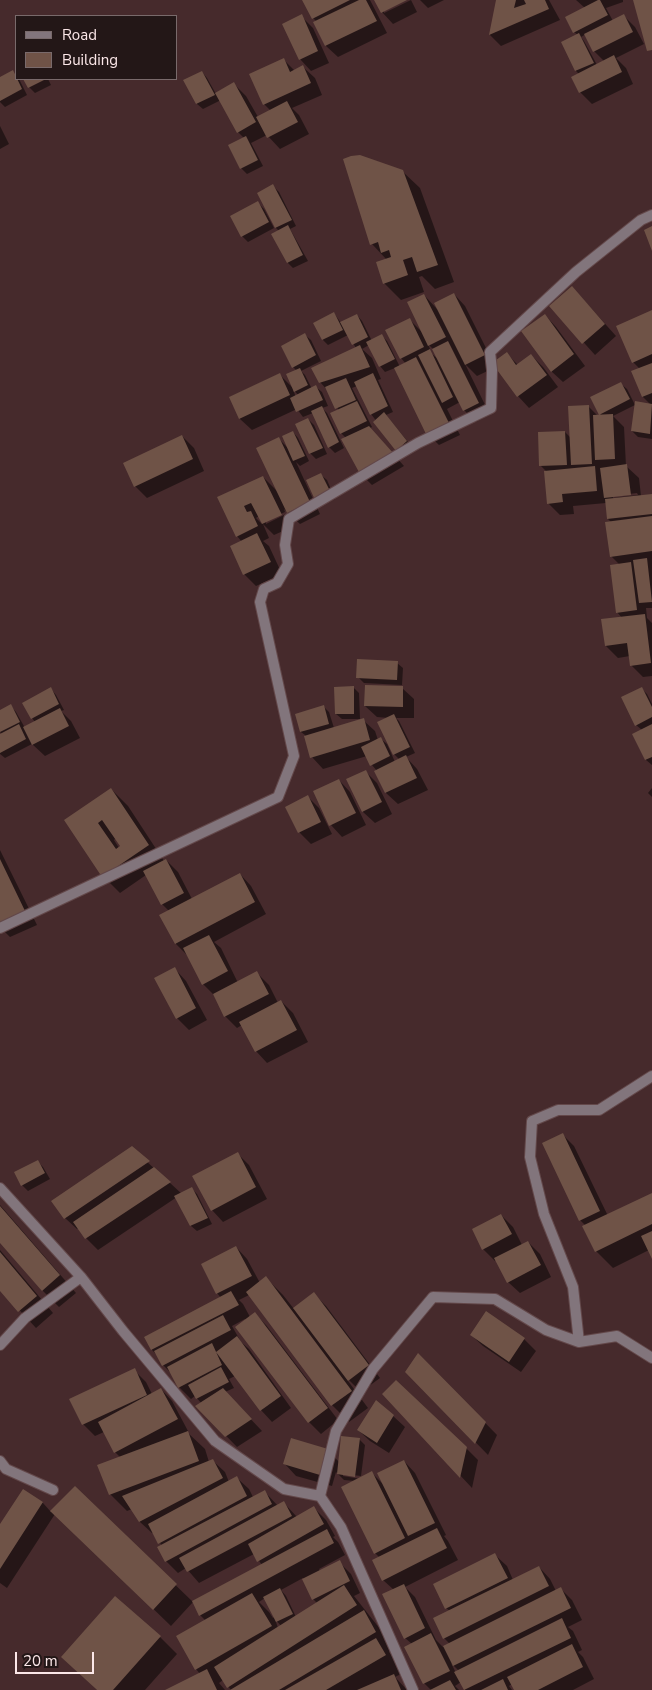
<!DOCTYPE html>
<style>
body{margin:0}
#map{position:relative;width:652px;height:1690px;overflow:hidden;background:#462a2c;font-family:"Nunito Sans",sans-serif}
canvas{display:block}
.legend{position:absolute;left:15px;top:15px;width:162px;height:65px;box-sizing:border-box;background:#231717;border:1px solid #796a6b;margin:0;padding:6px 9px;list-style:none;font-size:15px;color:#fbe7e8}
.legend li{display:flex;align-items:center;gap:10px;height:25px}
.legend b{width:25px;border:1px solid #796a6b}
.scale{position:absolute;left:15px;top:1652px;width:79px;height:22px;box-sizing:border-box;border:2px solid #fbe7e8;border-top:0;padding-left:6px;font-size:15px;line-height:18px;white-space:nowrap;color:#fbe7e8;-webkit-text-stroke:4px #231717;paint-order:stroke}
</style>
<div id="map">
<canvas width="652" height="1690"></canvas>
<ul class="legend">
<li><b style="height:6px;background:#82757c"></b>Road</li>
<li><b style="height:14px;background:#6f5347"></b>Building</li>
</ul>
<div class="scale">20 m</div>
</div>
<script>
const context = document.querySelector('canvas').getContext('2d');
context.lineJoin = 'round';
function paint(path, color) { context.fillStyle = color; context.fill(path, 'evenodd'); }
const poly = rows => new Path2D(rows.map(r => 'M' + r).join(''));
function trace(path, color, width, dash) { context.strokeStyle = color; context.lineWidth = width; context.lineCap = dash ? 'butt' : 'round'; context.setLineDash(dash || []); context.stroke(path); }
paint(poly([
 [303,0,370,0,387,33,338,57,326,46,315,23,317,22,313,18],
 [375,0,404,0,384,10,384,13,411,0,417,12,393,24,382,12],
 [420,0,444,0,428,8],
 [497,0,549,0,560,20,501,46,490,35],
 [576,0,623,0,623,2,606,8,613,21,624,16,635,27,644,44,616,58,626,68,633,84,592,104,580,92,579,74,576,71,563,43,578,35,574,32,585,8],
 [586,34,594,51,604,61,597,65,584,41,581,37],
 [301,16,313,28,329,63,311,71,300,59],
 [283,59,295,71,303,67,315,78,322,95,292,108,299,115,309,134,280,149,267,135,251,143,263,166,247,174,241,168,244,138,238,132,221,100,203,109,197,104,185,81,202,72,207,78,216,94,234,84,246,96,258,117,271,111,264,104],
 [12,72,16,76,16,79,19,79,27,95,5,107,0,102,0,78],
 [25,79,48,79,51,85,35,93,29,87],
 [0,126,9,144,0,149],
 [402,171,420,188,454,282,435,289,422,276,419,277,424,292,401,300,384,283,387,260,372,244],
 [273,186,279,192,296,226,290,229,308,261,293,268,288,263,279,231,276,228,259,194],
 [258,203,264,209,274,228,248,242,242,236],
 [572,287,616,336,595,355,551,306],
 [454,294,465,306,494,364,507,354,518,365,531,355,543,367,558,387,529,408,518,396,496,367,477,376,465,364,490,415,476,422,464,410,460,402,447,409,460,435,439,445,427,433,395,368,385,372,380,366,369,345,362,349,372,358,381,379,378,380,393,412,386,415,412,447,402,455,371,414,357,386,352,388,372,427,370,428,404,466,372,485,361,474,346,438,341,433,339,411,329,392,320,382,356,348,348,335,328,345,323,340,314,323,334,313,341,323,357,315,362,321,372,341,382,336,387,341,400,367,406,364,401,358,409,319,423,333,424,295,437,309],
 [428,344,434,350,438,359,432,354],
 [652,312,652,439,638,437,632,431,651,405,643,397,633,372,640,369,633,362],
 [545,315,556,327,585,366,563,382,551,371],
 [305,335,311,340,321,361,301,371,305,375,312,389,316,387,322,392,328,406,322,408,327,413,344,448,335,453,329,447,313,413,303,417,297,409,252,430,240,419,230,397,279,374,293,388,297,371,293,367],
 [293,389,298,395,296,397,293,390],
 [621,384,627,389,635,405,613,416,624,427,626,466,639,478,641,496,652,495,652,608,646,608,647,618,652,623,652,676,643,677,631,665,630,656,618,658,606,646,622,618,617,612,620,565,611,556,612,523,608,519,606,503,573,506,574,514,560,515,548,503,547,472,540,465,565,432,571,438,589,407,598,416,602,416,600,414],
 [637,493,638,495,613,498,613,496],
 [308,419,314,425,327,454,316,459,310,453],
 [293,432,298,438,309,461,300,466,296,462,320,514,300,524,284,509,285,512,266,521,266,524,286,514,292,527,274,535,263,524,269,538,263,541,269,546,282,574,256,586,245,575,231,547,242,542,237,536,219,497,263,477,279,493,278,438,288,448],
 [259,516,262,524,256,518],
 [182,436,194,448,204,471,147,498,135,486],
 [321,475,327,480,335,499,322,505,316,500],
 [397,663,403,668,402,685,364,683,358,677],
 [353,687,359,693,360,719,342,719,336,714],
 [402,688,414,699,414,718,396,718,399,721,415,753,406,757,417,769,428,790,398,804,386,793,376,771,377,771,372,765,367,756,323,769,312,757,305,735,301,732,296,715,323,706,329,712,334,728,363,720,375,731,378,740,381,739,387,744,395,762,400,760,394,754,379,723,389,718,377,717,365,706],
 [51,689,56,695,64,710,61,711,71,721,80,738,45,756,32,744,5,758,0,754,0,736,2,734,0,732,0,711,11,706,16,712,25,728,35,722,32,718],
 [642,689,647,694,652,704,652,765,646,760,633,734,642,730,636,725],
 [365,771,377,783,392,814,375,823,363,812],
 [339,780,350,792,366,825,342,837,331,825],
 [652,788,652,797,648,793],
 [111,789,128,806,164,861,166,860,178,872,192,899,240,874,251,886,266,914,214,942,221,948,238,983,257,973,269,985,278,1003,281,1001,293,1013,308,1042,267,1063,256,1051,242,1025,237,1028,225,1016,214,995,203,984,187,955,176,944,169,911,162,904,146,875,120,893,103,876,66,820],
 [116,838,121,846,119,848,114,840],
 [307,796,319,808,332,834,311,844,300,833,286,808],
 [0,850,37,925,10,937,0,927],
 [175,969,186,981,207,1020,189,1030,177,1018],
 [562,1134,574,1146,608,1216,652,1194,652,1257,649,1250,613,1268,596,1251,586,1226,580,1220],
 [132,1148,182,1194,192,1189,197,1194,212,1224,197,1231,191,1226,177,1197,98,1250,86,1238,79,1228,77,1229,65,1218],
 [237,1153,249,1165,267,1199,223,1222,212,1210],
 [37,1161,43,1167,50,1179,28,1191,22,1185],
 [0,1205,76,1293,59,1307,43,1291,0,1241],
 [501,1215,513,1227,522,1245,528,1242,540,1254,551,1277,520,1293,508,1282,496,1260,495,1261,483,1249],
 [236,1247,247,1259,260,1283,266,1278,283,1295,294,1309,314,1294,326,1306,380,1378,361,1392,349,1380,348,1381,368,1408,349,1422,332,1405,249,1295,239,1300,243,1304,250,1317,255,1314,266,1325,338,1420,321,1434,309,1422,245,1319,232,1326,241,1342,249,1349,291,1408,272,1422,261,1410,235,1376,229,1379,234,1388,225,1392,262,1431,237,1447,197,1406,202,1404,195,1396,191,1399,179,1387,172,1374,163,1365,157,1355,152,1350,146,1337,221,1298,217,1293],
 [0,1250,53,1313,36,1328,0,1289],
 [471,1335,524,1339,536,1351,521,1372,483,1346],
 [419,1355,497,1435,488,1455,407,1372],
 [134,1370,146,1382,152,1394,161,1389,172,1401,188,1431,187,1432,205,1449,209,1462,213,1461,225,1472,229,1482,237,1478,249,1489,253,1497,264,1491,278,1506,284,1503,297,1517,314,1508,326,1520,335,1536,333,1537,338,1542,345,1555,319,1569,320,1571,339,1562,351,1574,360,1593,354,1596,380,1629,392,1649,389,1652,393,1656,403,1673,395,1677,407,1690,231,1690,223,1680,219,1683,225,1690,167,1690,200,1674,196,1669,206,1621,200,1615,193,1602,171,1626,55,1514,7,1588,0,1583,0,1526,23,1491,43,1503,51,1512,75,1488,193,1602,262,1565,254,1554,199,1583,186,1568,178,1573,166,1561,162,1546,154,1533,152,1533,140,1522,132,1509,127,1511,110,1494,121,1458,115,1452,104,1432,95,1436,83,1424],
 [303,1578,313,1599,317,1603,296,1617,286,1596,281,1590],
 [265,1598,274,1617,273,1618,269,1612,259,1602],
 [275,1619,281,1626,278,1628],
 [384,1394,466,1448,478,1460,472,1488],
 [393,1416,405,1427,389,1453,370,1441,358,1430],
 [359,1439,365,1445,361,1476,343,1474,343,1476,361,1479,372,1473,384,1485,404,1461,415,1473,446,1535,444,1536,448,1541,458,1560,405,1587,415,1597,436,1640,443,1647,450,1644,444,1638,450,1611,446,1608,495,1555,507,1566,513,1580,539,1567,550,1579,556,1591,561,1589,572,1600,582,1620,568,1627,573,1631,582,1650,578,1652,583,1657,594,1679,573,1690,515,1690,512,1684,509,1686,512,1690,465,1690,461,1682,455,1686,459,1690,431,1690,424,1683,412,1644,405,1638,394,1590,383,1580,379,1557,375,1553,355,1481,344,1480,336,1472,332,1486,296,1476,285,1464,328,1450,339,1462],
 [451,1663,459,1671,456,1673],
 [160,1637,177,1654,145,1690,97,1690,62,1657]
]), '#0007');
paint(poly([
 [302,0,350,0,312,19],
 [359,0,366,0,377,21,325,46,313,22],
 [374,0,407,0,381,13],
 [496,0,516,0,514,8,526,4,524,0,545,0,549,9,489,35],
 [598,0,600,0,608,15,573,33,565,17],
 [633,0,652,0,652,50,647,51],
 [302,14,318,51,299,60,282,24],
 [624,14,633,32,593,52,584,34],
 [579,33,594,63,575,71,561,42],
 [614,55,622,72,579,93,571,77],
 [284,58,290,72,303,65,311,83,263,105,249,74],
 [13,70,22,89,0,101,0,77],
 [202,71,215,95,196,104,183,80],
 [23,79,46,79,28,88],
 [234,82,256,122,237,133,215,93],
 [287,101,298,122,267,138,256,117],
 [246,136,258,160,240,169,228,145],
 [360,155,403,170,438,265,417,272,412,257,403,260,408,275,383,284,376,262,391,257,389,250,381,253,378,242,370,245,343,159,351,156],
 [273,184,292,220,275,228,257,193],
 [258,201,269,222,241,237,230,216],
 [288,225,303,255,287,263,271,234],
 [652,226,652,251,644,230],
 [572,286,605,324,582,344,549,306],
 [454,293,485,355,465,365,434,303],
 [424,294,446,337,428,346,407,302],
 [652,310,652,354,632,363,616,326],
 [334,312,343,330,322,340,313,323],
 [357,314,368,337,352,345,340,322],
 [545,314,574,354,551,372,521,331],
 [410,318,424,347,400,359,385,330],
 [305,333,316,355,292,368,281,346],
 [382,334,395,359,379,367,366,342],
 [448,341,479,403,463,411,432,349],
 [360,345,370,367,319,383,311,368],
 [430,349,453,397,442,403,418,355],
 [507,352,516,365,531,354,547,375,517,397,492,363],
 [416,357,449,423,426,434,394,368],
 [652,363,652,393,642,397,631,371],
 [300,368,308,385,294,392,286,374],
 [280,373,290,395,239,419,229,397],
 [373,373,388,406,370,415,354,382],
 [346,378,356,400,335,409,325,387],
 [621,382,630,399,599,415,590,397],
 [316,385,323,400,296,412,290,398],
 [357,401,367,421,340,434,330,413],
 [635,401,652,404,650,434,631,431],
 [589,405,592,464,571,465,568,406],
 [322,406,339,442,328,448,311,411],
 [384,412,407,441,396,451,373,422],
 [613,414,615,459,595,460,593,415],
 [308,418,323,448,309,454,295,424],
 [369,426,394,454,360,474,341,439],
 [293,431,305,456,293,461,282,436],
 [565,431,567,465,539,466,538,432],
 [182,435,193,459,134,487,123,463],
 [279,437,310,502,287,513,256,448],
 [627,464,631,495,604,498,600,468],
 [595,466,597,491,562,494,563,502,547,504,544,471],
 [321,473,331,493,315,500,306,480],
 [263,476,282,515,262,524,251,503,244,506,247,512,251,511,258,526,236,537,217,497],
 [652,494,652,514,607,519,605,499],
 [652,516,652,551,610,557,605,522],
 [257,533,271,562,243,575,230,546],
 [647,558,652,602,639,603,633,560],
 [631,562,637,610,616,613,610,565],
 [645,614,651,663,630,666,627,643,605,646,601,619],
 [357,659,398,661,397,680,356,678],
 [365,685,403,686,403,707,364,706],
 [354,686,354,714,335,714,334,687],
 [51,687,59,704,31,719,22,703],
 [642,687,652,707,652,717,635,726,621,697],
 [11,704,20,722,0,732,0,710],
 [324,705,329,724,300,732,295,714],
 [60,708,69,726,32,745,23,727],
 [394,714,410,747,393,755,377,722],
 [364,718,370,740,310,758,304,736],
 [19,724,26,739,0,753,0,734],
 [652,724,652,757,645,760,632,734],
 [381,737,390,756,370,766,361,747],
 [406,755,417,778,385,793,374,771],
 [366,770,382,802,362,812,346,779],
 [339,779,356,813,329,826,313,791],
 [111,788,149,845,102,877,64,820],
 [102,820,120,846,116,849,98,823],
 [308,795,321,822,298,833,285,807],
 [0,859,26,913,0,925],
 [166,859,184,893,161,905,143,871],
 [240,873,255,902,175,944,159,915],
 [209,935,228,971,202,985,183,948],
 [175,967,196,1008,176,1019,154,978],
 [257,971,269,994,224,1017,213,994],
 [281,1000,297,1030,255,1052,239,1022],
 [563,1133,600,1211,579,1221,542,1143],
 [132,1146,150,1161,64,1219,51,1201],
 [238,1152,256,1187,211,1211,192,1176],
 [38,1160,45,1173,21,1186,14,1172],
 [154,1167,171,1182,85,1239,73,1222],
 [192,1187,208,1218,190,1226,174,1196],
 [652,1193,652,1224,595,1252,582,1226],
 [0,1206,60,1275,42,1291,0,1243],
 [501,1214,512,1234,482,1250,472,1229],
 [652,1231,652,1259,641,1236],
 [528,1241,541,1265,507,1283,494,1258],
 [236,1246,252,1276,216,1294,201,1264],
 [0,1252,37,1296,18,1312,0,1291],
 [266,1276,352,1391,331,1406,246,1292],
 [231,1291,239,1305,151,1350,144,1337],
 [314,1292,369,1365,348,1381,293,1308],
 [486,1311,525,1338,509,1362,470,1335],
 [255,1312,328,1408,308,1423,235,1327],
 [223,1315,231,1330,162,1366,154,1351],
 [237,1336,281,1396,260,1411,216,1352],
 [212,1343,222,1365,178,1388,167,1367],
 [418,1353,486,1422,475,1444,405,1372],
 [221,1367,229,1382,196,1399,188,1385],
 [135,1368,147,1395,82,1425,69,1399],
 [396,1380,467,1447,460,1478,382,1394],
 [161,1388,178,1419,114,1453,98,1422],
 [223,1388,252,1419,225,1437,195,1406],
 [376,1400,394,1415,377,1443,357,1430],
 [188,1431,199,1461,109,1495,97,1465],
 [341,1436,360,1438,355,1477,337,1474],
 [291,1438,328,1449,320,1475,283,1464],
 [213,1459,223,1478,139,1522,122,1496],
 [404,1460,435,1523,408,1536,377,1473],
 [372,1471,405,1538,374,1554,341,1487],
 [237,1476,247,1496,158,1544,148,1524],
 [75,1486,177,1584,153,1610,50,1511],
 [23,1489,43,1502,0,1569,0,1524],
 [265,1490,272,1504,165,1562,157,1547],
 [284,1501,292,1516,187,1572,179,1558],
 [314,1506,324,1524,257,1562,248,1544],
 [437,1528,447,1548,382,1581,372,1560],
 [327,1529,334,1543,199,1616,192,1601],
 [495,1553,508,1578,445,1609,433,1584],
 [340,1560,350,1581,312,1600,302,1579],
 [539,1566,549,1586,443,1639,433,1618],
 [404,1584,425,1628,404,1639,382,1594],
 [344,1585,357,1605,227,1688,214,1667],
 [561,1587,571,1608,453,1666,443,1646],
 [280,1588,293,1614,276,1622,263,1597],
 [252,1593,272,1626,195,1670,176,1636],
 [115,1596,161,1636,113,1690,97,1690,61,1657],
 [364,1610,376,1632,279,1690,230,1690],
 [562,1618,571,1638,464,1690,454,1672],
 [431,1633,450,1671,423,1684,404,1647],
 [376,1638,386,1655,326,1690,285,1690],
 [572,1644,583,1667,538,1690,514,1690,507,1677],
 [207,1669,217,1690,165,1690],
 [394,1674,401,1690,357,1690],
 [503,1679,508,1690,481,1690],
 [450,1680,456,1690,430,1690]
]), '#6f5347');
const street = poly([
 [0,928,278,797,294,756,260,602,264,589,277,583,288,564,285,545,289,519,418,443,491,408,492,370,490,352,576,272,641,220,652,215],
 [0,1188,81,1277,123,1331,215,1441,284,1489,320,1496,341,1527,413,1690],
 [579,1342,573,1287,544,1214,530,1157,532,1121,558,1110,599,1110,652,1076],
 [0,1345,25,1318,81,1277],
 [0,1461,6,1469,53,1490],
 [320,1496,336,1431,373,1369,433,1297,495,1299,546,1330,579,1342,617,1336,652,1358]
]);
trace(street, '#63484a', 12);
trace(street, '#82757c', 10);
</script>
